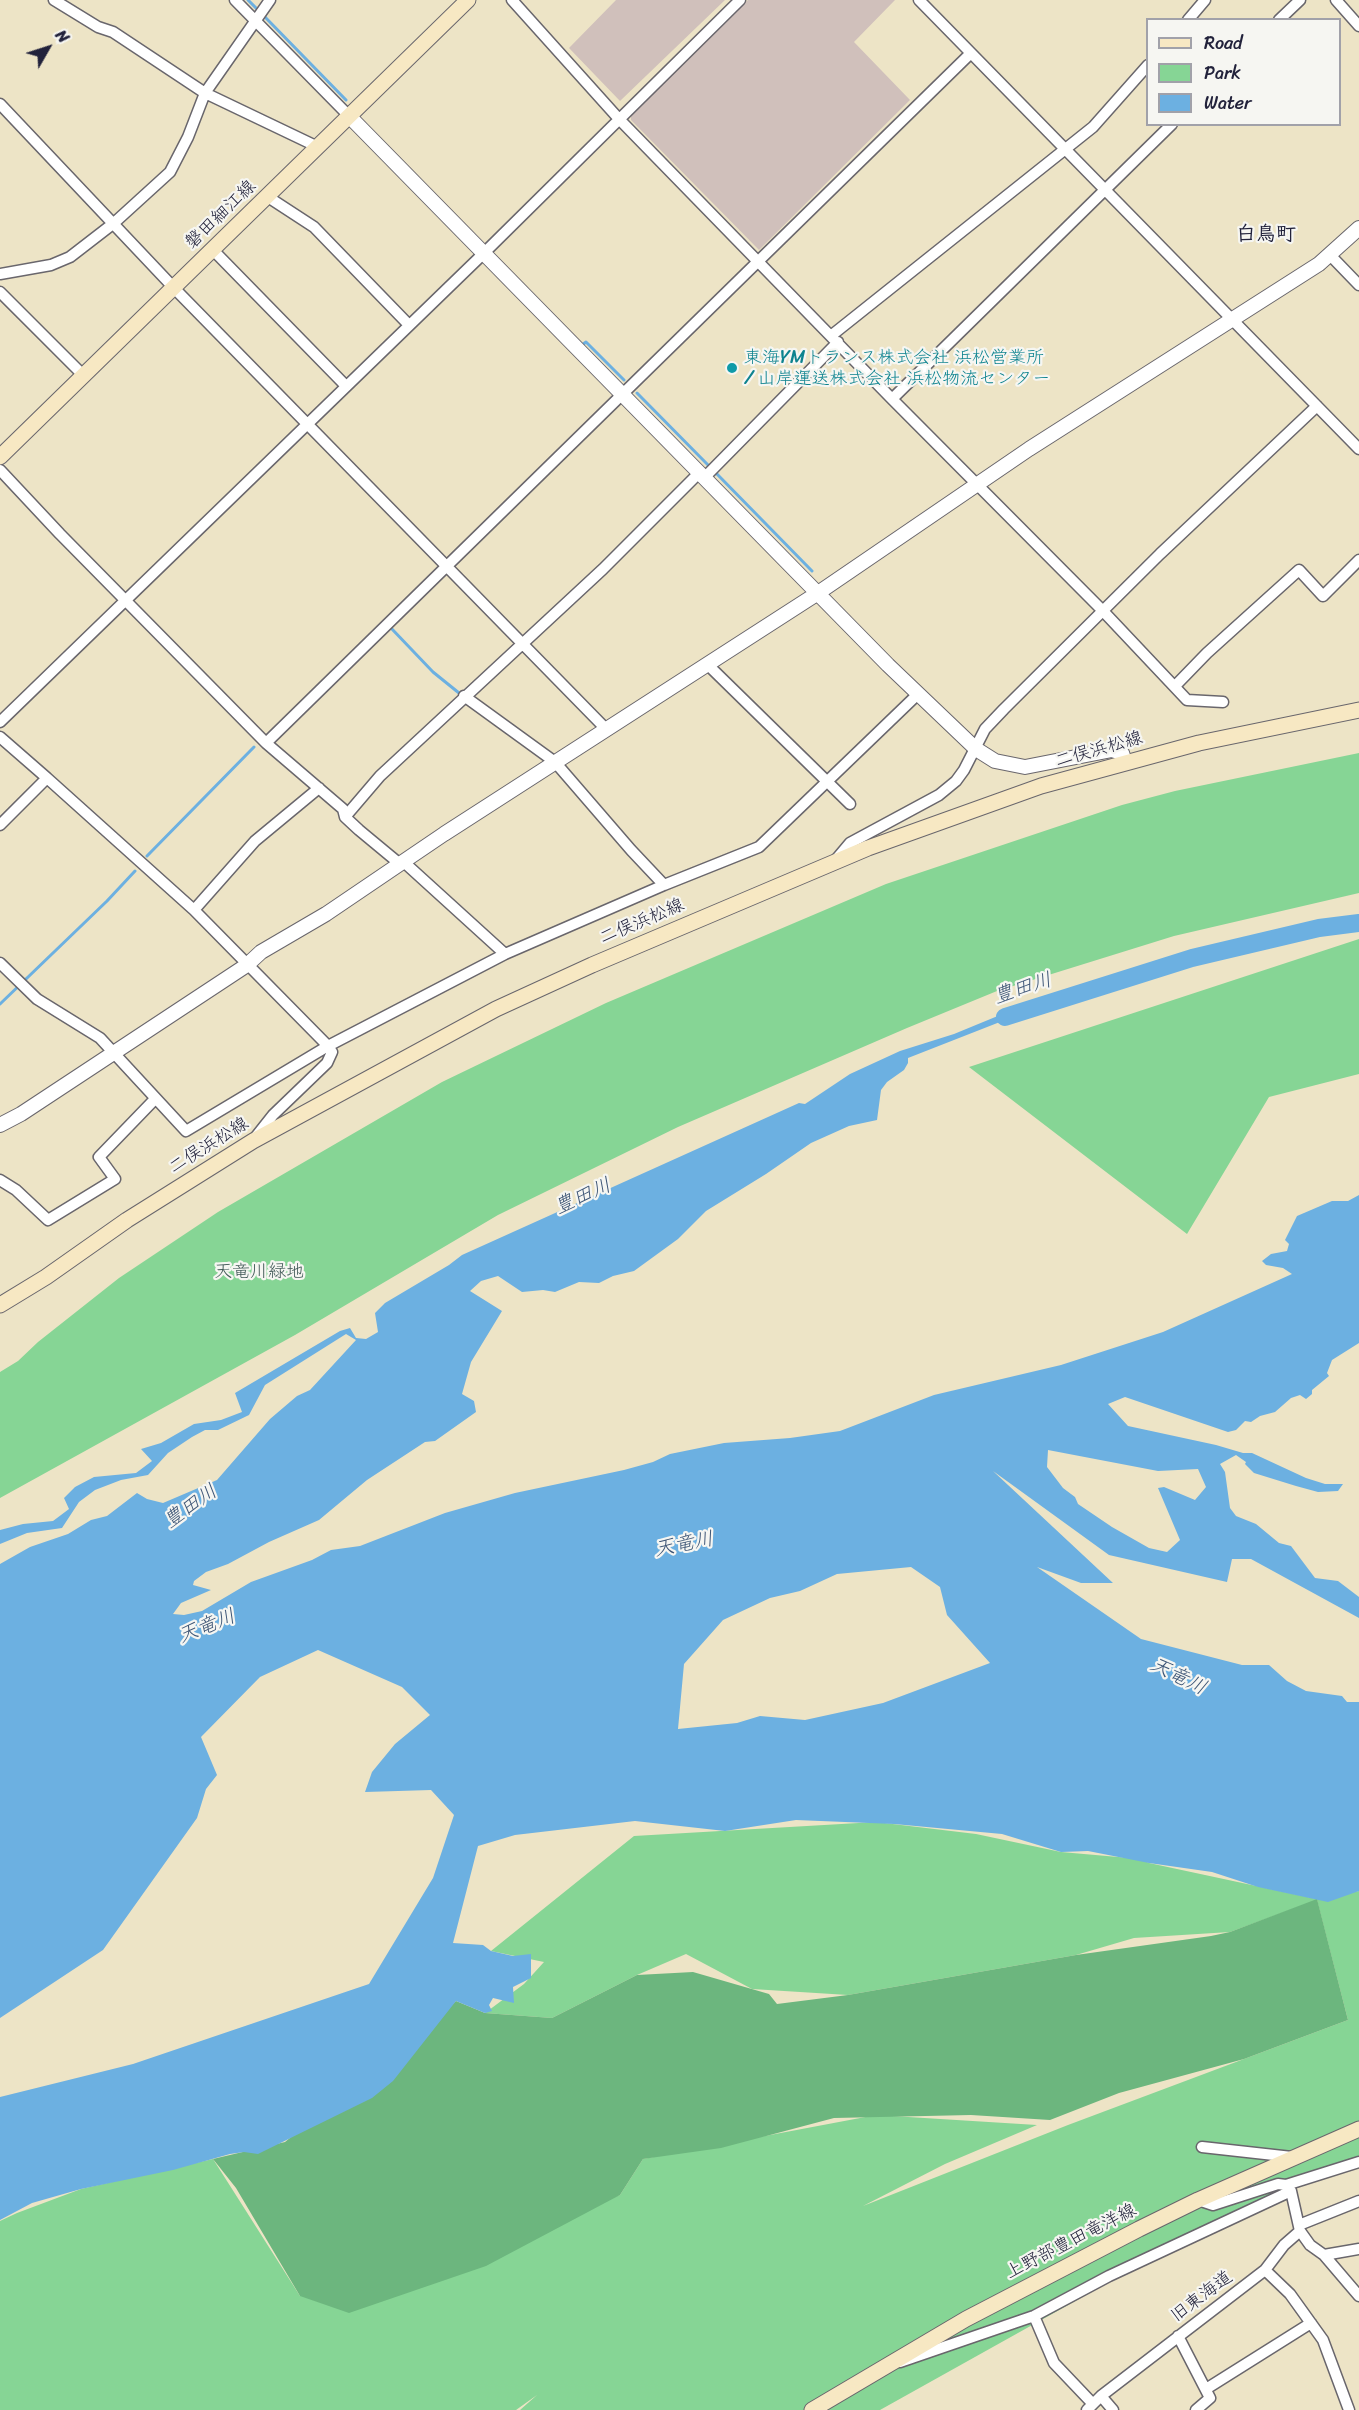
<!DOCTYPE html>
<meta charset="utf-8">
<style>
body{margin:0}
#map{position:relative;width:1359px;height:2410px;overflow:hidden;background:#ede4c6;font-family:Sriracha,sans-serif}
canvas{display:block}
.legend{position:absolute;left:1146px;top:18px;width:195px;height:108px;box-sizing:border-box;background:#f6f6f2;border:2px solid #a1a1a9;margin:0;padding:8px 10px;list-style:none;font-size:18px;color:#22223b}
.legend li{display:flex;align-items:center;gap:12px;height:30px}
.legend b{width:30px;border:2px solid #a1a1a9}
.north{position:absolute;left:18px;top:18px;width:60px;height:60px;-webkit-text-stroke:4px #f6f6f2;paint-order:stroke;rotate:51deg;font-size:16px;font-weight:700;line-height:24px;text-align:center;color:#22223b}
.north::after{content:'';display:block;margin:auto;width:21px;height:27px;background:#22223b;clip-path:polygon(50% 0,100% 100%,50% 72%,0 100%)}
</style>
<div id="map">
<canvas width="1359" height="2410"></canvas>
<ul class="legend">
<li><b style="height:8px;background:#f7e8c3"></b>Road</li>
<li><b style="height:16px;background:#86d595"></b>Park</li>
<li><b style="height:16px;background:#6cb0e1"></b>Water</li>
</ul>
<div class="north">N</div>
</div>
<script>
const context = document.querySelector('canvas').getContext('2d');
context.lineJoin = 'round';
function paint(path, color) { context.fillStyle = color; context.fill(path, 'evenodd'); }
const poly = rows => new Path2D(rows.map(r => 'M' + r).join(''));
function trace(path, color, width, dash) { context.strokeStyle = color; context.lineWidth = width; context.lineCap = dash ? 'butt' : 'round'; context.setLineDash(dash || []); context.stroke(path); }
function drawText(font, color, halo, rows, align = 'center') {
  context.font = font + ' Sriracha,"Klee One",sans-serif'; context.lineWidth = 4.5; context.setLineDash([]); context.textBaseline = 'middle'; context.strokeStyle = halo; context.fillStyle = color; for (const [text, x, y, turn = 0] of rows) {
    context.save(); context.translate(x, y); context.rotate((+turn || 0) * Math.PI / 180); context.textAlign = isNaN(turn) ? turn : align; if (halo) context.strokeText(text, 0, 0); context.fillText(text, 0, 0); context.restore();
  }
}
paint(poly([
 [616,0,725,0,620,101,569,48],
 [748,0,895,0,854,42,910,100,759,250,631,120,631,115]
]), '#d0c0bb');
paint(poly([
 [1359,753,1359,893,1174,936,997,991,907,1028,678,1127,498,1215,295,1335,0,1498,0,1372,18,1361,38,1342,119,1278,218,1212,442,1082,606,1003,886,884,1122,805,1175,791],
 [1359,939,1359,1074,1269,1097,1187,1234,969,1067],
 [876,1822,976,1834,1061,1852,1141,1859,1149,1863,1317,1899,1359,1891,1359,2157,1181,2242,880,2410,520,2410,537,2395,516,2410,0,2410,0,2221,17,2213,81,2189,213,2159,300,2296,620,2195,643,2159,876,2115,1037,2125,945,2164,863,2206,1068,2125,1348,2020,1317,1900,1230,1932,1134,1938,1076,1955,848,1995,752,1989,686,1954,637,1975,552,2018,485,2013,524,1984,544,1962,491,1951,634,1836]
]), '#86d595');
paint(poly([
 [1317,1899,1348,2020,1244,2059,1119,2093,1050,2120,971,2115,834,2118,721,2148,643,2159,620,2195,486,2266,349,2313,300,2296,236,2188,213,2159,285,2142,456,2001,485,2013,552,2018,637,1975,693,1972,769,1994,777,2004,848,1995,1076,1955,1211,1936,1230,1932]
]), '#6cb67e');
paint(poly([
 [1022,1006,1028,1011,908,1058,908,1063,904,1070,887,1082,881,1090,877,1120,849,1126,811,1143,766,1174,706,1211,678,1239,634,1271,613,1276,599,1283,579,1282,555,1292,543,1290,522,1292,498,1276,481,1281,470,1291,502,1311,471,1362,462,1394,474,1401,476,1412,435,1441,425,1442,367,1480,319,1520,269,1542,228,1564,206,1572,194,1581,193,1585,211,1590,181,1603,173,1614,184,1615,202,1611,251,1582,312,1560,331,1550,360,1546,445,1513,515,1493,624,1470,653,1462,670,1454,724,1443,790,1438,840,1431,934,1395,1061,1365,1163,1332,1292,1274,1283,1268,1266,1265,1262,1261,1271,1254,1287,1251,1289,1244,1285,1240,1297,1216,1332,1201,1348,1201,1359,1195,1359,1343,1332,1360,1327,1373,1329,1376,1312,1390,1312,1394,1306,1399,1300,1395,1291,1398,1275,1412,1260,1416,1251,1422,1245,1421,1236,1430,1228,1432,1125,1397,1108,1404,1128,1426,1216,1445,1243,1453,1252,1453,1306,1478,1325,1484,1343,1484,1338,1491,1318,1492,1296,1486,1254,1473,1245,1464,1246,1462,1236,1455,1220,1464,1225,1472,1230,1508,1236,1516,1256,1524,1279,1543,1291,1546,1315,1578,1338,1581,1359,1597,1359,1618,1251,1559,1232,1559,1227,1582,1109,1555,993,1471,1113,1583,1081,1583,1037,1567,1141,1639,1242,1665,1269,1665,1287,1681,1306,1691,1342,1696,1347,1702,1359,1702,1359,1891,1328,1902,1258,1887,1212,1872,1149,1863,1088,1851,1061,1852,1002,1834,894,1824,796,1820,725,1831,635,1821,515,1835,478,1846,453,1943,483,1945,491,1951,513,1956,531,1954,531,1978,513,1987,514,2003,493,1998,489,2005,492,2011,485,2013,456,2001,393,2081,372,2098,258,2154,244,2152,230,2154,173,2170,81,2189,32,2203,0,2220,0,2097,133,2064,369,1984,433,1878,454,1815,431,1790,365,1792,372,1772,395,1744,430,1715,402,1687,318,1650,260,1677,201,1737,217,1775,206,1789,197,1818,103,1950,0,2018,0,1564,30,1547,68,1534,91,1520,107,1516,137,1493,147,1499,163,1503,217,1480,270,1419,297,1396,310,1390,356,1340,346,1334,265,1385,249,1415,218,1430,205,1430,192,1437,168,1453,148,1475,121,1480,95,1490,79,1502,62,1528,27,1533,0,1544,0,1530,23,1524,53,1521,69,1509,64,1498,75,1487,94,1477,136,1473,152,1461,141,1449,161,1443,194,1424,221,1420,242,1412,235,1393,340,1331,350,1328,356,1338,366,1339,378,1332,375,1313,385,1303,449,1265,462,1255,799,1103,805,1104,850,1074,900,1051,954,1034],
 [1048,1450,1158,1471,1198,1469,1206,1487,1195,1500,1164,1487,1158,1488,1180,1540,1167,1552,1149,1548,1112,1527,1078,1504,1075,1497,1063,1488,1047,1467],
 [911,1567,940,1587,947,1615,990,1663,883,1703,805,1720,760,1716,737,1723,678,1729,684,1664,723,1620,770,1598,800,1591,837,1574]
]), '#6cb0e1');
trace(poly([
 [248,0,259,11],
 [264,16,346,100],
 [580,343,582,345,586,342,624,380],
 [637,393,710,467],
 [715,472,812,571],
 [391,628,433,672,459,693],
 [147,856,254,747],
 [0,1004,107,901,135,871]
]), '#6cb0e1', 3);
trace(poly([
 [1005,1017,1192,958,1319,928,1359,923]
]), '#6cb0e1', 18);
const minor = poly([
 [54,0,98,27,113,32,205,93,318,147],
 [235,0,350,117],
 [512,0,619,119,892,399,1103,611,1187,700,1223,702],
 [919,0,1359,449],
 [1336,0,1359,26],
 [1188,20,1205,0],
 [1279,20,1300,0],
 [0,104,174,288,606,729],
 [268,197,314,227,409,325],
 [213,250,346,386],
 [1330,255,1359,285],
 [0,274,51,265,70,257,114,223,170,172,188,137,205,93,270,0],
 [0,292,84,376],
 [832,335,1093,127,1148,65],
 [892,399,1172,124],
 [0,470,60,534,266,743,343,809,345,817,359,830,400,864,406,864,505,954],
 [704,478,838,342],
 [707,664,850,804],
 [1175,686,1207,653,1299,570,1323,596,1359,560],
 [464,696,555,762,631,850,664,885],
 [0,722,483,254,740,0],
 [0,737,47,778,0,825],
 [266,743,971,53],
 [47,778,194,910,328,1046,332,1052,327,1063,273,1115,254,1139],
 [345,817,380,776,603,569,699,473],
 [834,862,850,843,939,795,956,781,964,770,985,729,1004,709,1160,554,1317,406],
 [194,910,255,841,319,788],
 [0,963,37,999,100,1038,186,1131,328,1046,505,954,664,885,759,847,918,694],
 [0,1180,16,1190,48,1220,115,1179,99,1157,155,1099],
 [1202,2147,1292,2157],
 [1286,2185,1359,2162],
 [1291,2191,1300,2231,1310,2245,1324,2255,1359,2296],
 [1198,2200,1213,2205,1278,2184,1286,2185,1291,2191],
 [1299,2225,1359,2201],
 [1324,2255,1359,2249],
 [1265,2270,1290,2294,1323,2340,1349,2410],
 [1034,2316,1054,2363,1093,2404],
 [1178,2336,1210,2398,1196,2410],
 [900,2362,1034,2316,1109,2276,1291,2191],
 [1206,2389,1311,2323],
 [1101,2396,1113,2410],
 [1087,2410,1101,2396,1265,2270,1284,2245,1300,2231]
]);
const tertiary = poly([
 [350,117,888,665,976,749,995,761,1025,767,1112,750,1122,753,1125,762],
 [0,1125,21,1114,247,965,261,952,326,914,444,834,818,593,1029,449,1319,264,1359,228]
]);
const secondary = poly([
 [0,457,468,0],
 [0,1305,46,1277,127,1220,253,1141,496,1009,592,965,868,848,1041,786,1199,743,1359,710],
 [812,2410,966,2319,1139,2229,1198,2200,1359,2129]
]);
trace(minor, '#69666c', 13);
trace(tertiary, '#69666c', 16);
trace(secondary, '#69666c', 17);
trace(minor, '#fff', 10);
trace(tertiary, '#fff', 14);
trace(secondary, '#f7e8c3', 15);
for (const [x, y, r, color] of [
 [732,368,6,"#0f9aa8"]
]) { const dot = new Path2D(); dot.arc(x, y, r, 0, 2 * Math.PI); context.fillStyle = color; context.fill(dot); trace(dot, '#f6f6f2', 2); }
drawText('18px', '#22223b', '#f6f6f2', [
 ["磐田細江線",221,215,-44],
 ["二俣浜松線",1099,750,-16],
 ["二俣浜松線",642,922,-23],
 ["二俣浜松線",209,1146,-32],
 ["上野部豊田竜洋線",1071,2242,-27],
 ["旧東海道",1202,2297,-37]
]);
drawText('18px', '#0d838f', '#f6f6f2', [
 ["東海YMトランス株式会社 浜松営業所",744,358],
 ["/ 山岸運送株式会社 浜松物流センター",744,379]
], 'left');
drawText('18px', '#405856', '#f6f6f2', [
 ["天竜川緑地",259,1272]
]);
drawText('bold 20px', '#22223b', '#f6f6f2', [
 ["白鳥町",1266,235]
]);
drawText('italic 20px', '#3c5475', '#f6f6f2', [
 ["豊田川",1023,989,-18],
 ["豊田川",583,1197,-24],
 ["豊田川",191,1507,-35],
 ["天竜川",684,1545,-11],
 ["天竜川",207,1627,-22],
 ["天竜川",1178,1677,26]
]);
</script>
